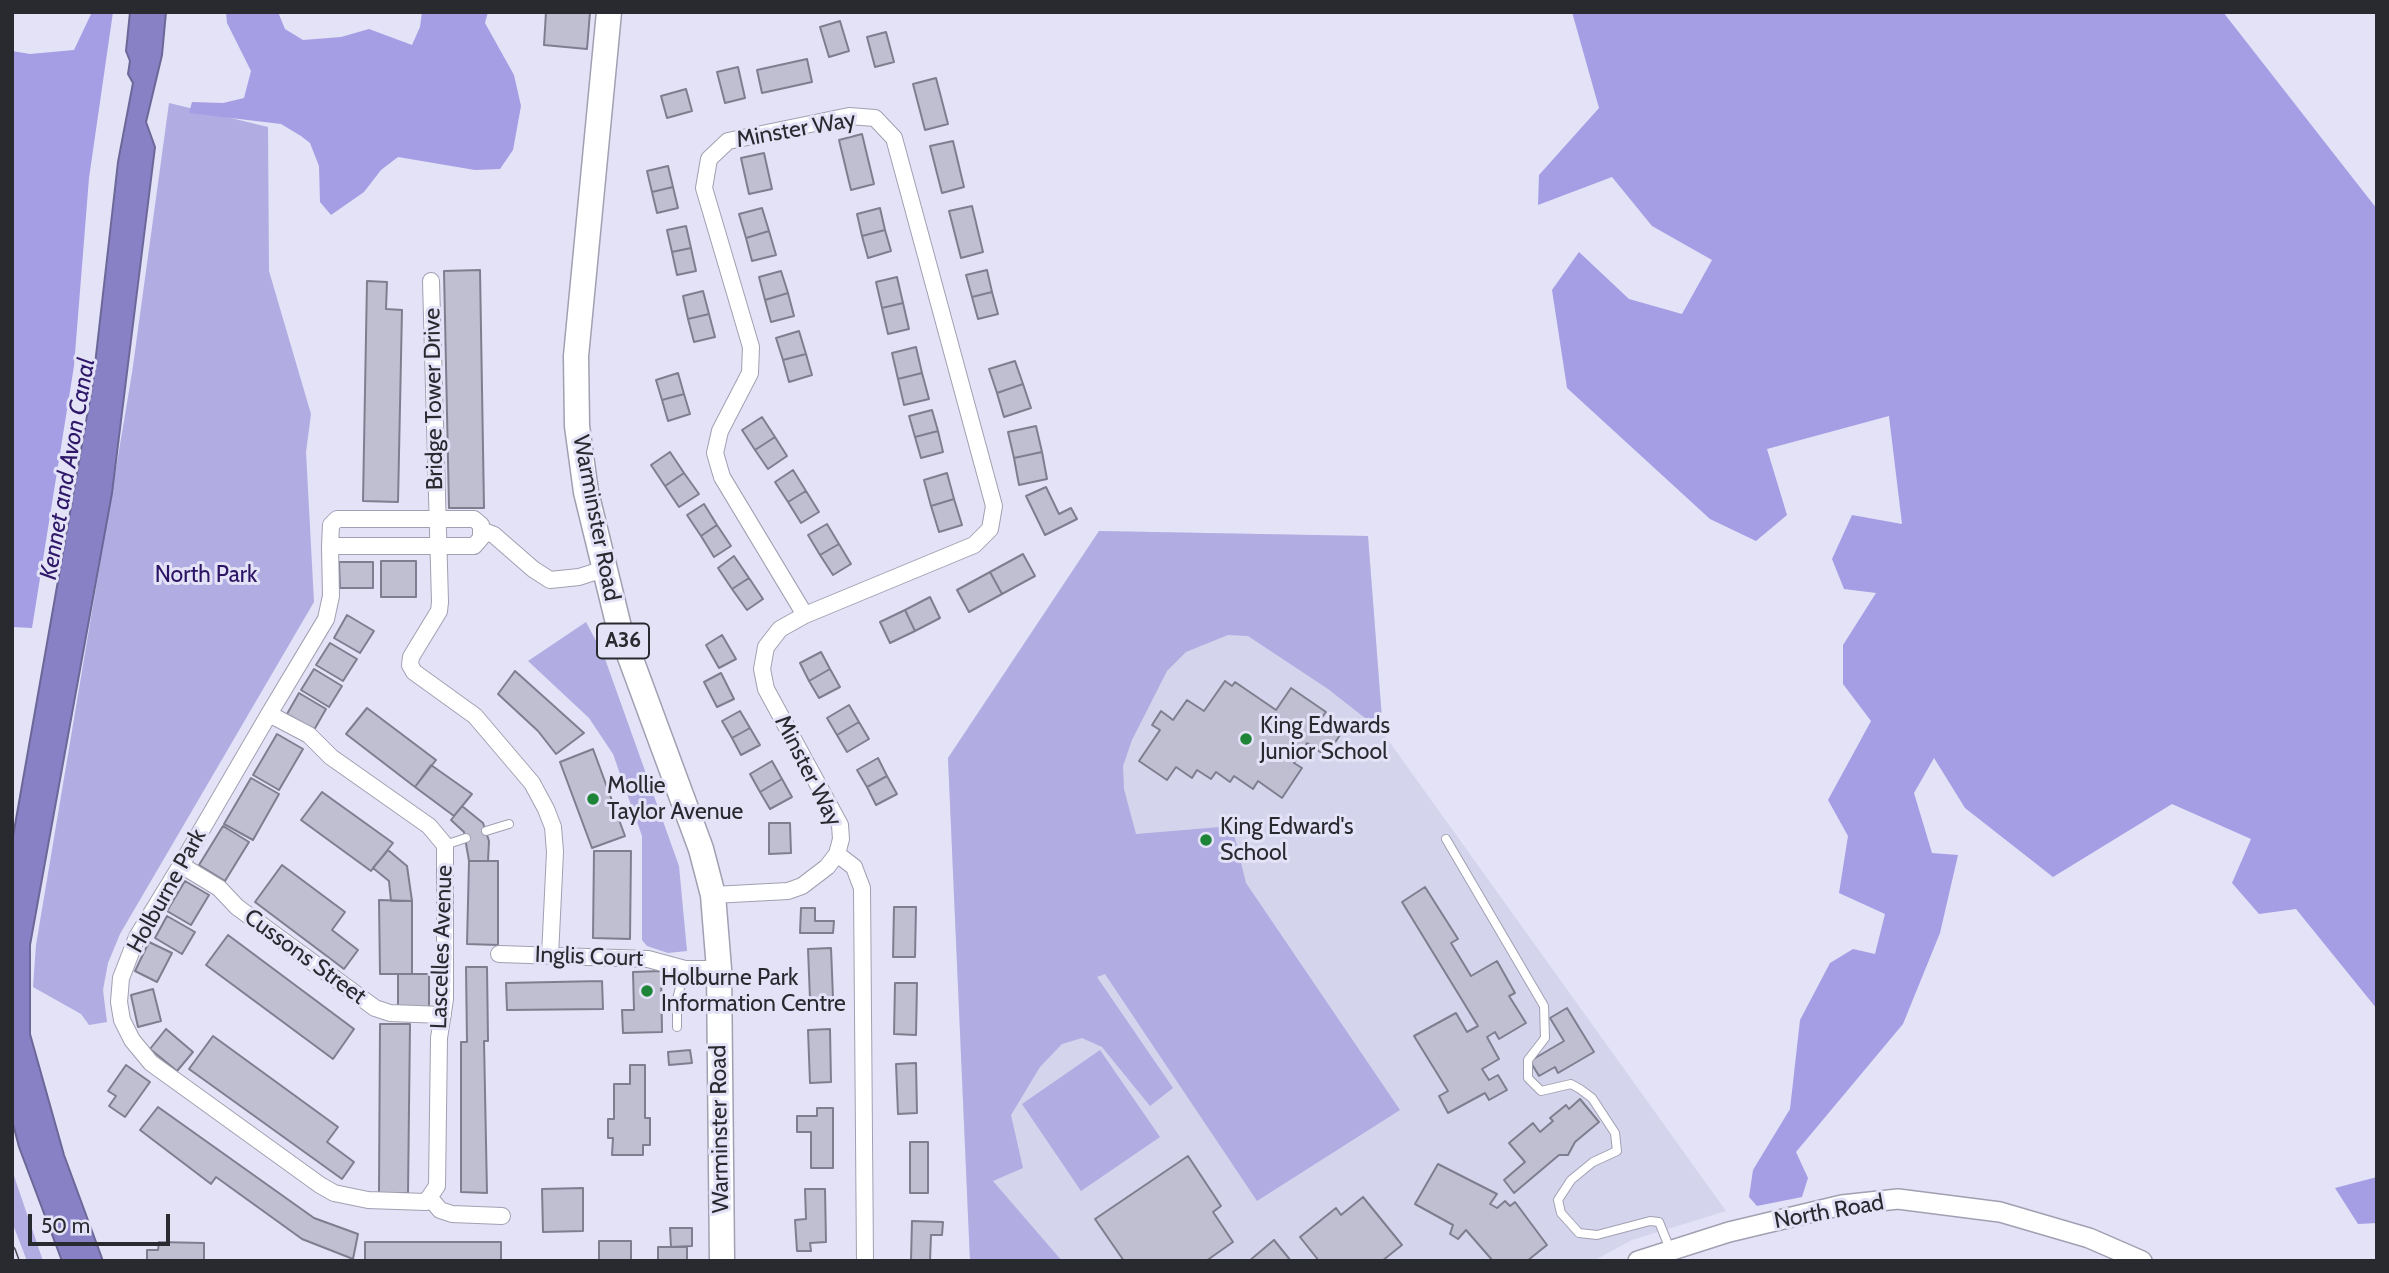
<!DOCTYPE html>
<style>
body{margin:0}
#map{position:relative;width:2389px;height:1273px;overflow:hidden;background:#e3e2f6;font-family:Cabin,sans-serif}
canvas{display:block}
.frame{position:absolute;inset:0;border:14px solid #292930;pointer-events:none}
.scale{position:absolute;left:28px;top:1214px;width:142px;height:32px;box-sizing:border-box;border:4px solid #292930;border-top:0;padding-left:9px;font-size:21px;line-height:24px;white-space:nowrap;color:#292930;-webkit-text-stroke:5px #e3e2f6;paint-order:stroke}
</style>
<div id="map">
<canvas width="2389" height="1273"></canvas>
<div class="frame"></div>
<div class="scale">50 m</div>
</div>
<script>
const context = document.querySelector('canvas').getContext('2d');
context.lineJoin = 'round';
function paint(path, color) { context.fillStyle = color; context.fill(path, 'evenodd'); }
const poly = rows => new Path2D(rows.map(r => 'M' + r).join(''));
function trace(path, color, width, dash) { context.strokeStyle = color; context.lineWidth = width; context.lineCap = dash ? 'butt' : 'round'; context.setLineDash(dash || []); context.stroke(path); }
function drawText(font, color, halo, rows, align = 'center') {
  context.font = font + ' Cabin,sans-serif'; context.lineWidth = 6; context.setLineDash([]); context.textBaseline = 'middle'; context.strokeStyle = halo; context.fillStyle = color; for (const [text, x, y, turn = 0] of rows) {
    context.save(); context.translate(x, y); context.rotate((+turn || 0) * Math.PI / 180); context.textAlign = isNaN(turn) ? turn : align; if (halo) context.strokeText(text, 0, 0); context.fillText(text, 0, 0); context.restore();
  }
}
paint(poly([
 [1099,531,1368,536,1383,733,1726,1211,1632,1240,1593,1261,970,1261,948,758]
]), '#d4d4ed');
paint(poly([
 [169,103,268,127,269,271,311,414,306,452,314,602,120,934,108,963,103,990,107,1022,89,1025,81,1014,33,987,36,945,132,373],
 [1099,531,1368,536,1383,732,1328,689,1248,636,1228,635,1186,652,1167,671,1132,740,1123,766,1124,789,1136,834,1232,826,1246,883,1400,1110,1257,1201,1105,974,1097,977,1173,1088,1150,1106,1102,1047,1082,1038,1062,1044,1040,1067,1011,1115,1023,1168,993,1181,1062,1261,970,1261,948,758],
 [586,622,604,656,679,866,687,951,668,953,647,946,642,940,642,836,613,754,589,718,528,661],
 [1100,1050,1160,1137,1081,1191,1022,1104],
 [12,1170,43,1261,27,1261,12,1222]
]), '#b1ace2');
paint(poly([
 [92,12,113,12,89,178,74,366,32,628,12,627,12,51,30,54,74,50],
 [226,12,278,12,285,29,303,40,341,37,369,29,412,45,420,27,422,12,488,12,485,23,514,75,521,106,513,150,500,169,475,170,398,157,381,170,364,192,331,215,320,202,319,166,310,143,301,136,281,124,189,113,192,102,223,103,244,98,251,71,227,23],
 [1572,12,2223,12,2377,209,2377,1009,2296,909,2259,914,2232,883,2251,839,2172,804,2053,877,1965,808,1934,758,1914,793,1932,853,1958,855,1940,933,1903,1024,1796,1152,1808,1178,1802,1197,1757,1206,1749,1197,1753,1170,1790,1109,1800,1020,1830,963,1853,949,1875,954,1885,914,1839,893,1848,836,1828,800,1871,721,1843,684,1843,645,1876,593,1844,589,1832,559,1852,515,1902,524,1889,416,1767,449,1787,515,1756,541,1710,519,1567,388,1552,290,1579,252,1629,299,1682,314,1712,260,1652,226,1612,177,1538,205,1539,175,1599,108],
 [2377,1177,2377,1223,2358,1224,2335,1188]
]), '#a59ee4');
const water = poly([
 [130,12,166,12,162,55,146,122,155,147,112,493,30,945,30,1034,64,1155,103,1261,62,1261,19,1147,12,1120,12,842,93,382,118,162,133,83,128,74,130,61,126,51,130,12]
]);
paint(water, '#8981c5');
trace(water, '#6c6798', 2);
const building = poly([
 [546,12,590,12,587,49,544,45,546,12],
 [840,21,849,51,829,57,820,27,840,21],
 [886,32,894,62,875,67,867,37,886,32],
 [807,59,812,82,762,93,757,70,807,59],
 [738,67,745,98,725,103,717,72,738,67],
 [936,78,948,124,925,130,913,84,936,78],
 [686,89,692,111,667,118,661,96,686,89],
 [862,134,874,184,851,190,839,140,862,134],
 [953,141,964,187,942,193,930,146,953,141],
 [764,153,772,189,749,194,741,158,764,153],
 [668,166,673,187,652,192,647,171,668,166],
 [673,187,678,208,657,213,652,192,673,187],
 [972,206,983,252,961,258,949,211,972,206],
 [762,208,769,231,746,238,739,214,762,208],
 [880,208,885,230,862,236,857,214,880,208],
 [686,226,691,248,672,252,667,230,686,226],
 [885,230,891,251,868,258,862,236,885,230],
 [769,231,776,255,752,261,746,238,769,231],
 [691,248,696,271,677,275,672,252,691,248],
 [480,270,484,508,449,508,444,271,480,270],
 [987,270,992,292,972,297,966,275,987,270],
 [781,271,788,293,765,300,759,277,781,271],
 [897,277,903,303,882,308,876,282,897,277],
 [367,281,387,282,386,309,402,310,398,502,363,501,367,281],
 [703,291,709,314,688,319,683,296,703,291],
 [992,292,998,314,978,319,972,297,992,292],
 [788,293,794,316,771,322,765,300,788,293],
 [903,303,909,329,888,334,882,308,903,303],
 [709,314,715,337,694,342,688,319,709,314],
 [799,331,806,354,783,360,776,338,799,331],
 [916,347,922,373,898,379,892,353,916,347],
 [806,354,812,375,789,382,783,360,806,354],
 [1015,361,1023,384,997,393,989,369,1015,361],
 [678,373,684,394,662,400,656,380,678,373],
 [922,373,929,399,904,405,898,379,922,373],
 [1023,384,1031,408,1004,417,997,393,1023,384],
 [684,394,690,414,668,421,662,400,684,394],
 [932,410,938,431,915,437,909,416,932,410],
 [762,417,775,437,755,450,742,430,762,417],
 [1036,426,1042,452,1014,458,1008,432,1036,426],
 [938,431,943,452,921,458,915,437,938,431],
 [775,437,787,456,768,469,755,450,775,437],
 [670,452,684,473,665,486,651,465,670,452],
 [1042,452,1047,479,1019,485,1014,458,1042,452],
 [793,470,806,491,788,502,775,482,793,470],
 [684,473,699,494,679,507,665,486,684,473],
 [947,473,954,499,931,506,924,480,947,473],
 [1046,487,1059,514,1071,508,1077,519,1045,535,1026,496,1046,487],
 [806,491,819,512,801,523,788,502,806,491],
 [954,499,962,525,939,532,931,506,954,499],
 [704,504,717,525,701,536,687,515,704,504],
 [827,524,839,544,820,555,808,535,827,524],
 [717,525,731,546,714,557,701,536,717,525],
 [839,544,851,564,833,575,820,555,839,544],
 [1023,554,1035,576,1002,594,990,572,1023,554],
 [734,556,749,578,732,589,718,568,734,556],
 [381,561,416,561,416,597,381,597,381,561],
 [339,562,373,562,373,588,340,588,339,562],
 [990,572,1002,594,969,612,957,590,990,572],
 [749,578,763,599,747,610,732,589,749,578],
 [930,597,940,618,915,631,905,610,930,597],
 [905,610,915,631,890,643,880,622,905,610],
 [347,615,374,631,360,653,334,638,347,615],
 [722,635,736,659,719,668,706,645,722,635],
 [330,643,357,659,343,681,316,665,330,643],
 [821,652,830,669,809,681,800,663,821,652],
 [314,669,342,686,329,707,301,690,314,669],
 [830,669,840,687,819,698,809,681,830,669],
 [515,671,584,733,556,754,538,731,498,694,515,671],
 [721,673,734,699,717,707,704,682,721,673],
 [1225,681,1232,686,1235,682,1276,710,1291,688,1326,712,1319,721,1340,735,1326,756,1307,743,1294,763,1302,768,1282,798,1258,781,1253,789,1234,776,1230,782,1216,772,1211,779,1197,770,1192,778,1176,767,1167,780,1139,761,1160,730,1152,725,1161,711,1173,720,1187,700,1204,711,1225,681],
 [299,693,326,709,314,730,287,714,299,693],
 [849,705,859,722,837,735,827,718,849,705],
 [367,708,436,760,415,787,346,734,367,708],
 [740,711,750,728,732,738,722,721,740,711],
 [859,722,869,739,847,752,837,735,859,722],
 [750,728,760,745,741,755,732,738,750,728],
 [277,734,303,749,279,790,253,775,277,734],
 [593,749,625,836,592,848,560,762,593,749],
 [878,758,887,776,867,787,857,770,878,758],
 [772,761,782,779,760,792,750,774,772,761],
 [431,765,472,794,454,816,415,787,431,765],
 [887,776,897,794,876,805,867,787,887,776],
 [251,778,279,794,253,840,224,824,251,778],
 [782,779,792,797,770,809,760,792,782,779],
 [322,792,393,843,371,871,301,820,322,792],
 [462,806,483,823,489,841,488,861,469,861,464,832,451,820,462,806],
 [769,823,790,823,791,853,769,854,769,823],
 [223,826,249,842,225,881,199,865,223,826],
 [388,850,407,866,412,901,391,901,389,881,373,868,388,850],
 [594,851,631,851,630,939,593,938,594,851],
 [469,861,498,861,498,945,467,944,469,861],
 [282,865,345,912,332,930,358,950,344,969,255,902,282,865],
 [185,881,209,895,191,925,167,911,185,881],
 [1425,887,1458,939,1451,943,1471,976,1497,961,1515,993,1509,996,1526,1023,1499,1039,1495,1032,1487,1037,1499,1059,1482,1069,1489,1080,1498,1075,1507,1090,1489,1100,1485,1093,1448,1113,1439,1096,1448,1091,1414,1036,1456,1013,1467,1032,1478,1026,1402,902,1425,887],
 [379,900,412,901,412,974,380,974,379,900],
 [894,907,916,907,915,957,893,957,894,907],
 [801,908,815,908,815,921,834,921,833,933,800,933,801,908],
 [167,916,195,932,182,954,155,938,167,916],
 [228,935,354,1029,333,1059,206,965,228,935],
 [149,942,172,953,157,982,135,971,149,942],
 [831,948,833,998,810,999,808,949,831,948],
 [466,967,487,967,488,1041,484,1041,487,1193,461,1192,461,1042,467,1042,466,967],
 [661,971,662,1032,623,1033,622,1010,634,1010,633,972,661,971],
 [398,974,429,974,429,1009,398,1009,398,974],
 [602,981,603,1009,507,1010,506,983,602,981],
 [895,983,917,983,916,1035,894,1034,895,983],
 [153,989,161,1021,138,1027,131,995,153,989],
 [1567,1008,1594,1052,1558,1073,1555,1067,1539,1076,1530,1061,1564,1041,1550,1018,1567,1008],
 [380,1024,410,1024,408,1193,379,1193,380,1024],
 [166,1029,193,1052,177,1071,150,1049,166,1029],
 [830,1029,831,1082,810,1083,808,1030,830,1029],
 [213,1036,338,1127,327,1142,354,1162,342,1179,189,1069,213,1036],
 [690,1050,692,1063,669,1065,668,1052,690,1050],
 [916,1063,917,1113,898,1114,896,1064,916,1063],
 [126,1065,150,1082,125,1117,109,1106,116,1096,108,1091,126,1065],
 [630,1065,645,1065,645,1118,650,1118,650,1145,643,1145,643,1155,612,1155,613,1138,608,1138,608,1119,614,1119,614,1084,630,1084,630,1065],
 [1580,1099,1599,1122,1575,1142,1568,1155,1559,1155,1514,1193,1504,1180,1525,1162,1509,1143,1533,1123,1540,1132,1553,1121,1550,1118,1566,1105,1569,1109,1580,1099],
 [158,1107,314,1218,358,1234,353,1259,302,1239,216,1177,211,1184,140,1130,158,1107],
 [817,1108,833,1108,833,1168,811,1168,811,1132,797,1132,797,1116,817,1116,817,1108],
 [910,1142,928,1142,928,1193,910,1193,910,1142],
 [1188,1156,1221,1206,1213,1212,1233,1242,1206,1261,1124,1261,1095,1219,1188,1156],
 [1438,1164,1497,1194,1490,1204,1497,1208,1505,1201,1510,1206,1515,1202,1547,1245,1527,1261,1493,1261,1466,1230,1458,1239,1450,1234,1453,1225,1415,1204,1438,1164],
 [583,1188,583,1231,543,1232,542,1189,583,1188],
 [805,1189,825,1189,826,1242,810,1243,811,1251,797,1251,795,1220,806,1219,805,1189],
 [1363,1197,1402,1245,1382,1261,1319,1261,1300,1237,1336,1208,1341,1215,1363,1197],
 [912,1221,943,1222,942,1235,931,1235,930,1261,911,1261,912,1221],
 [670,1228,692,1228,692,1246,671,1247,670,1228],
 [1274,1240,1291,1261,1249,1261,1274,1240],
 [599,1241,631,1241,631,1261,599,1261,599,1241],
 [159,1242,204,1243,204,1261,147,1261,147,1250,158,1250,159,1242],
 [365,1242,501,1242,501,1261,365,1261,365,1242],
 [658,1247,687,1247,687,1261,658,1261,658,1247]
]);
paint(building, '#c0bfd1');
trace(building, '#7f7e8f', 2);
const service = poly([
 [486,831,509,824],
 [1446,839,1544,1006,1545,1038,1528,1060,1528,1078,1541,1091,1571,1084,1580,1089,1592,1098,1615,1133,1617,1151,1593,1162,1571,1180,1558,1200,1561,1213,1579,1233,1597,1235,1650,1221,1659,1222,1670,1249],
 [445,845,466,838],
 [677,1027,677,999,685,969]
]);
const minor = poly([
 [431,281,440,602,439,611,411,657,410,665,414,672,475,716,532,783,546,809,553,827,555,852,550,956],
 [337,519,474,519,481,525,481,538,474,546,330,546,331,525,337,519],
 [481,530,494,535,533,569,550,580,579,577,604,569],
 [269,714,309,735,331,757,429,826,445,845,445,999,439,1038,437,1186,426,1202,368,1200,334,1193,320,1185,151,1063,132,1040,122,1020,119,1002,121,978,137,937,181,865,269,714,326,619,331,596,330,546],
 [837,854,854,867,862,888,865,1261],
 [181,865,219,888,237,907,375,1008,390,1013,443,1015],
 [713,895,788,891,802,886,827,867,837,854,841,839,840,825,766,689,762,669,766,647,780,629,805,615,722,477,715,453,720,431,750,373,751,347,704,188,709,159,728,141,849,116,875,118,894,138,994,506,990,529,974,545,805,615],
 [499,954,648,959,685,969,719,969],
 [430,1198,440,1210,452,1214,502,1216]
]);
const tertiary = poly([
 [1638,1261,1729,1232,1842,1205,1898,1199,2000,1212,2089,1238,2142,1261]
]);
const trunk = poly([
 [609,12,576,356,577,426,586,492,619,627,701,849,713,895,719,969,722,1261]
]);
trace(service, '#a1a0b2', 10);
trace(minor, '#a1a0b2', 18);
trace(tertiary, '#a1a0b2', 22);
trace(trunk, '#a1a0b2', 27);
trace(service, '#fff', 8);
trace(minor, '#fff', 16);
trace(tertiary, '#fff', 19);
trace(trunk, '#fff', 24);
const rail = poly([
 [12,1250,16,1261]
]);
trace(rail, '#494952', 8);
trace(rail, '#e3e2f6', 5, [16]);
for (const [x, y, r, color] of [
 [1246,739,7,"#1e8438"],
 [593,799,7,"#1e8438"],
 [1206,840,7,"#1e8438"],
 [647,991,7,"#1e8438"]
]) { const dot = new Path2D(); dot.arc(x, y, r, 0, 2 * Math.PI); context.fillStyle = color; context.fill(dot); trace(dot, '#e3e2f6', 2.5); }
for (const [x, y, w] of [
 [623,641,52]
]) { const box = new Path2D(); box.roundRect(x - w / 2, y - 17.5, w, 35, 5); context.fillStyle = '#e3e2f6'; context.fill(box); trace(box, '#292930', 2); }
drawText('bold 21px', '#292930', null, [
 ["A36",623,641]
]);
drawText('23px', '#292930', '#e3e2f6', [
 ["Minster Way",796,130,-10],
 ["Bridge Tower Drive",434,399,-91],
 ["Warminster Road",596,518,79],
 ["Minster Way",808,771,63],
 ["Holburne Park",167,891,-61],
 ["Lascelles Avenue",442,947,-88],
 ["Cussons Street",305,957,36],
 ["Inglis Court",589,957,2],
 ["Warminster Road",720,1129,-91],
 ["North Road",1829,1212,-10]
]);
drawText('23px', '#2c1465', '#e3e2f6', [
 ["North Park",206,575]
]);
drawText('23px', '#292930', '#e3e2f6', [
 ["King Edwards",1260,726],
 ["Junior School",1260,752],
 ["Mollie",607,786],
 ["Taylor Avenue",607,812],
 ["King Edward's",1220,827],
 ["School",1220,853],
 ["Holburne Park",661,978],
 ["Information Centre",661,1004]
], 'left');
drawText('italic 24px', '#2e1768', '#e3e2f6', [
 ["Kennet and Avon Canal",68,469,-80]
]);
</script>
